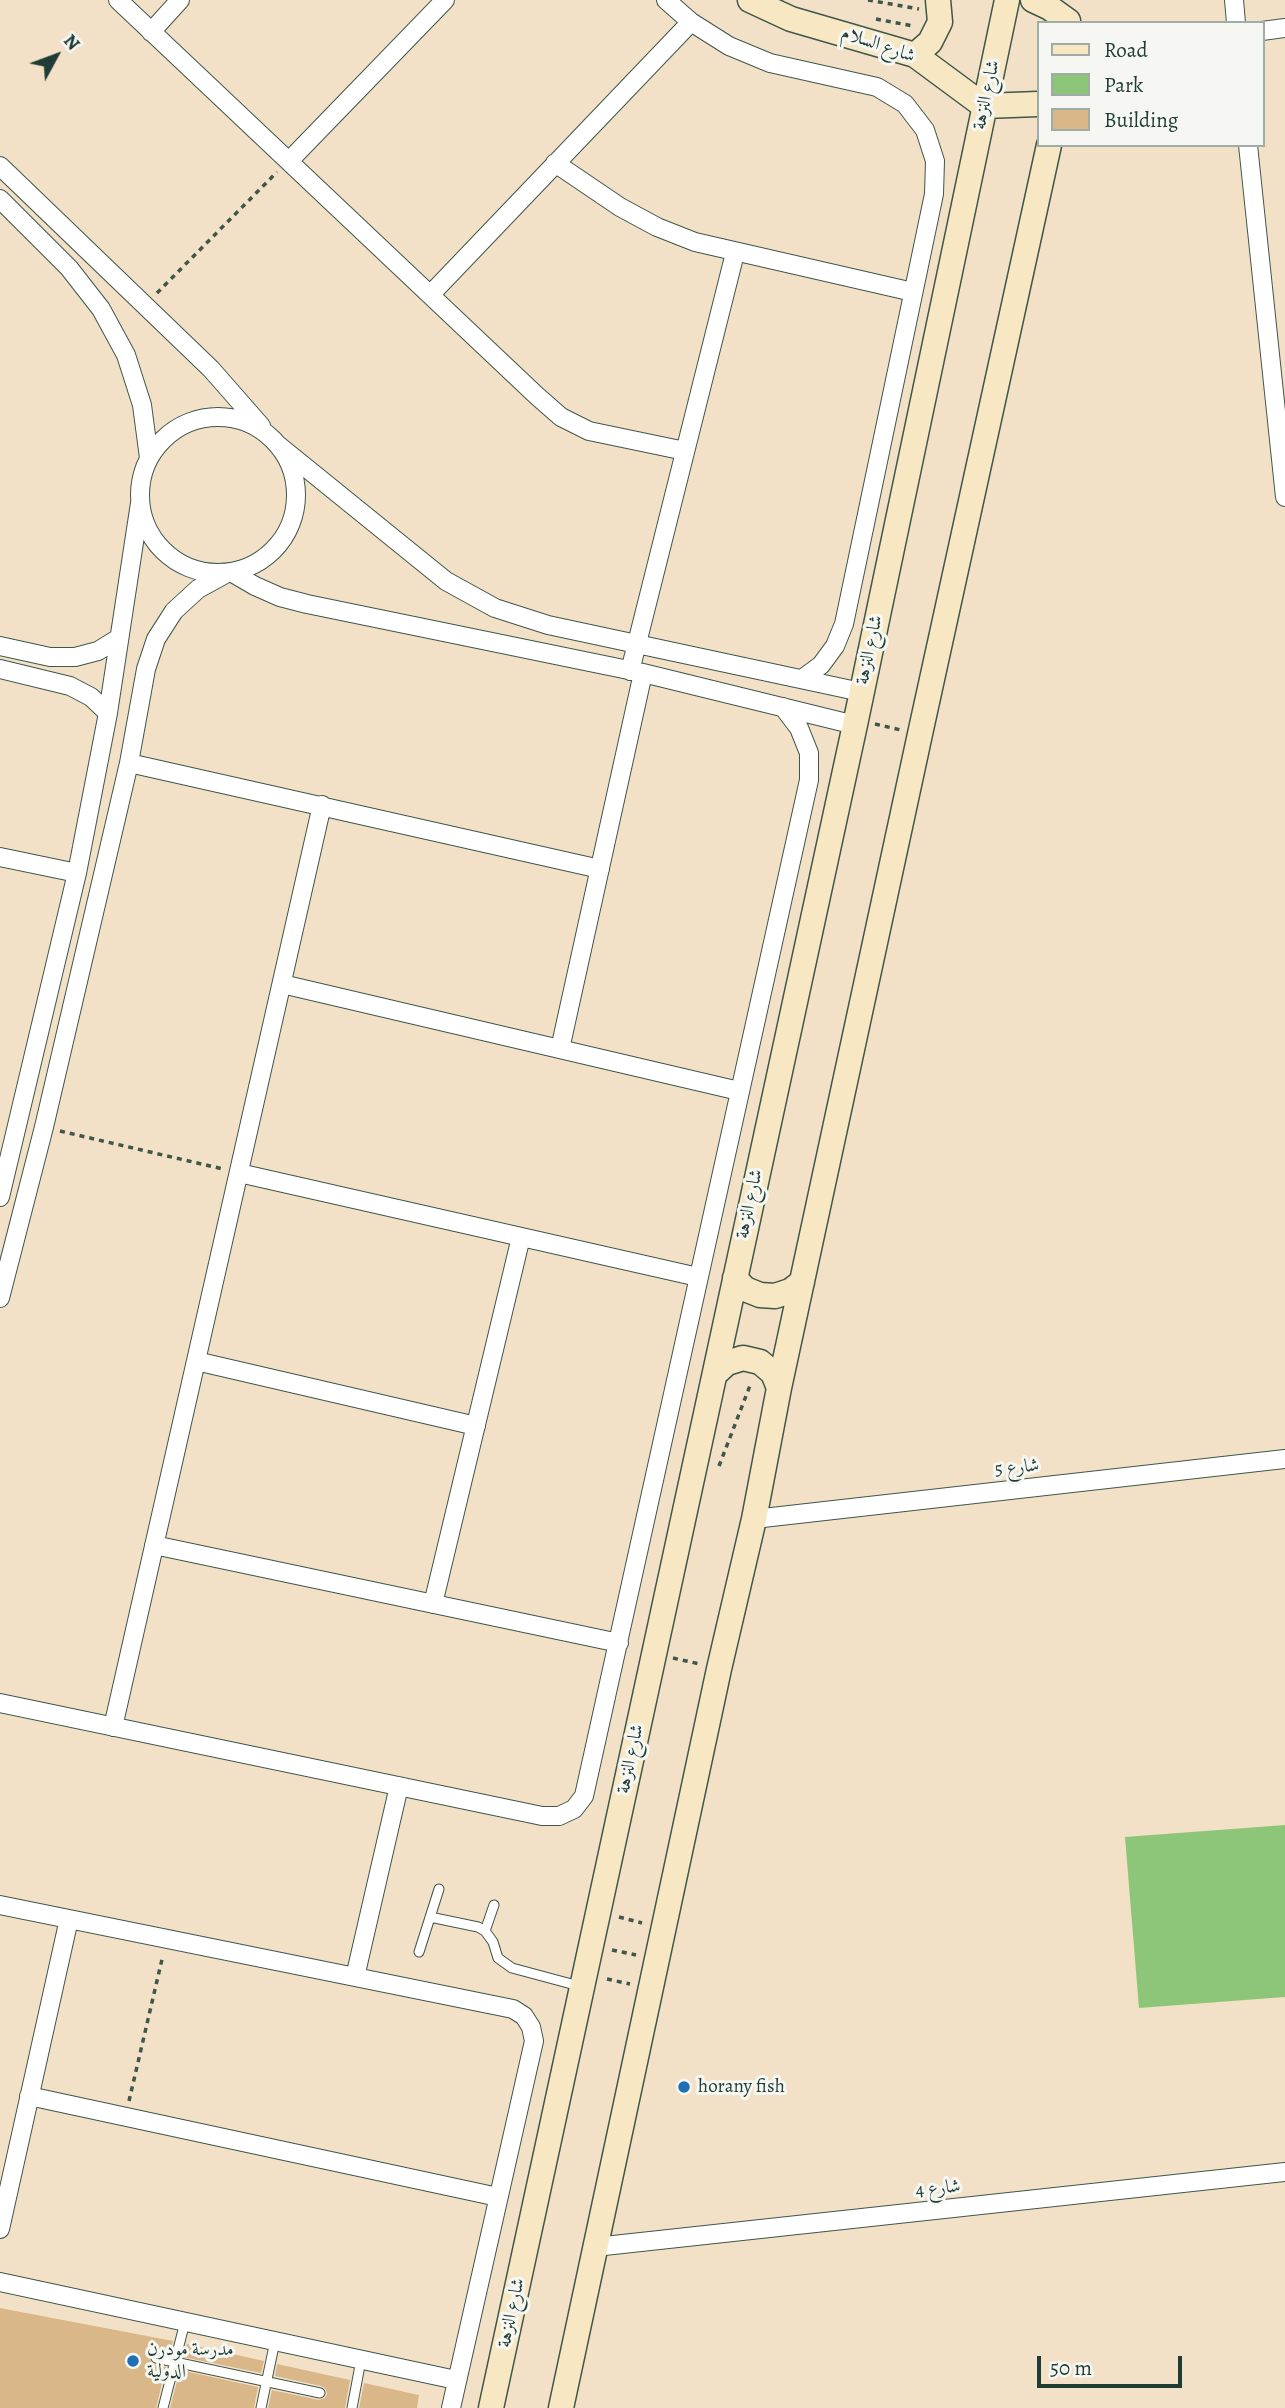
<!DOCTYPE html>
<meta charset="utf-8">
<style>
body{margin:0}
#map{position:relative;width:1285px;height:2408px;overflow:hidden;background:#f2e1c7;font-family:Alegreya,serif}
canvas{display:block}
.legend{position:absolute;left:1037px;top:21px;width:228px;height:126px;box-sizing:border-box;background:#f6f6f2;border:2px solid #a0aca6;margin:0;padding:9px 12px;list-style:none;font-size:21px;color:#1f3d34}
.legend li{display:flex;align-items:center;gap:14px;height:35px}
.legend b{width:35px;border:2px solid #a0aca6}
.north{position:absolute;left:21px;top:21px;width:70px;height:70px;-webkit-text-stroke:5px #f6f6f2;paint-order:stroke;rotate:49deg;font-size:19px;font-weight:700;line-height:28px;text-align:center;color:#1f3d34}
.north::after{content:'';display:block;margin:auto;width:24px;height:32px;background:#1f3d34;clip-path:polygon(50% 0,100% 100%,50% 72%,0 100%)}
.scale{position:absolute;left:1037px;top:2356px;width:145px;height:32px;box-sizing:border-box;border:4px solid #1f3d34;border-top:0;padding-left:9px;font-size:21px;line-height:24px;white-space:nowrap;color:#1f3d34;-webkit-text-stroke:5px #f6f6f2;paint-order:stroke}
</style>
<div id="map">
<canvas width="1285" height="2408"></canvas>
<ul class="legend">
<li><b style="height:9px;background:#f7e8c3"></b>Road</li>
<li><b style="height:19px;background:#8ec679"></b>Park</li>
<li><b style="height:19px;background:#dab788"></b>Building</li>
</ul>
<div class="north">N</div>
<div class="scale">50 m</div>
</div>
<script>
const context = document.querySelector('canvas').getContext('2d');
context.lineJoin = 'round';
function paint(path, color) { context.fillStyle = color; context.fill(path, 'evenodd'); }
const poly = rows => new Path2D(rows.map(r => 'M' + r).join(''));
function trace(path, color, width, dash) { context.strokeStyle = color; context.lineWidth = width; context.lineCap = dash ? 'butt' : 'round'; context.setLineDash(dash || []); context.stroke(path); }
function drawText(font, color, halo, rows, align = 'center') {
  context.font = font + ' Alegreya,Amiri,serif'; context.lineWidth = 6; context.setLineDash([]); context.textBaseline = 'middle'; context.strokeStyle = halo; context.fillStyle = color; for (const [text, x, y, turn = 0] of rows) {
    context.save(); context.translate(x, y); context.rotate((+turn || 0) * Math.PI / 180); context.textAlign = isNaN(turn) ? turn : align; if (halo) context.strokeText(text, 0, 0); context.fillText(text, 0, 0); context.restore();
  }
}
paint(poly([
 [1285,1825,1285,1997,1139,2008,1125,1837]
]), '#8ec679');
paint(poly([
 [0,2308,173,2341,170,2354,155,2351,149,2356,152,2364,166,2367,156,2408,0,2408],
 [187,2344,264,2361,261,2373,183,2357],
 [277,2364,350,2380,345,2408,268,2408,272,2390,319,2400,325,2398,327,2394,325,2388,321,2386,275,2376],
 [180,2370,258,2387,254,2408,170,2408],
 [364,2383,419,2395,417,2408,359,2408]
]), '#dab788');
const lane = poly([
 [430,1917,478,1927,485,1931,493,1942,498,1958,512,1968,579,1986],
 [485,1931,494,1905],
 [419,1952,439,1889],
 [156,2358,320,2393],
 [163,2408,185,2322],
 [261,2408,275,2341],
 [352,2408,361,2360]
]);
const street = poly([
 [118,0,537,396,561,417,589,431,685,451],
 [666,0,691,22,729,46,770,63,877,87,905,104,925,130,935,161,934,194,844,624,835,646,821,665,802,679],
 [1234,0,1236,23],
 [1262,31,1285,28],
 [151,32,180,0],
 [1248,145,1285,497],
 [289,161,445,0],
 [555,163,620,207,657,227,695,242,913,292],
 [0,166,211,369,261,426],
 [0,199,69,268,101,309,126,355,142,405,149,458],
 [430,295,691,22],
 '140 495a78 78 0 1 1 156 0a78 78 0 1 1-156 0Z',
 [278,445,446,581,495,608,548,625,861,692],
 [231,572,255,586,280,597,307,604,643,673,855,725],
 [0,646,50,657,75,657,98,651,119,638],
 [0,669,70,686,91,697,108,713],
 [630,671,735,253],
 [129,763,600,869],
 [0,857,77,873],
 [282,984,739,1091],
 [560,1049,643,673],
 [239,1173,698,1277],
 [0,1197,77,873,108,713,140,503],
 [0,1298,44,1127,129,763,146,669,156,639,174,611,198,589,227,573],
 [196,1361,476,1426],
 [754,1519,1285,1459],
 [154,1545,619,1643],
 [433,1604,521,1237],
 [0,1703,542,1816,559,1816,574,1809,584,1796,809,780,809,753,799,728,783,707],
 [113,1727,322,805],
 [0,1905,513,2009,524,2016,531,2027,534,2041,451,2408],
 [355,1977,399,1786],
 [29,2096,498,2197],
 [0,2229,69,1919],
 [595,2247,1285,2172],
 [0,2282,456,2380]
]);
const secondary = poly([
 [750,0,791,19,915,55,984,106,1038,104],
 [1033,0,1050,8,1068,21],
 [915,55,930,42,940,22,938,0],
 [735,1278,745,1289,760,1295,775,1296,790,1291,802,1282],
 [715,1374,727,1363,743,1358,760,1362,773,1373,779,1388],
 [491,2408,856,720,1007,0],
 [561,2408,719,1669,754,1519,779,1388,920,734,1049,145]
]);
trace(lane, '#3f564a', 11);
trace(street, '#3f564a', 20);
trace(secondary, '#3f564a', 27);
trace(poly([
 [868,0,919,9],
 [876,19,913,26],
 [157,293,277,172],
 [875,724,901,730],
 [60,1131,223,1169],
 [719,1466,751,1383],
 [673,1658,700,1664],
 [619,1917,642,1923],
 [612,1950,636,1955],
 [607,1979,630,1984],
 [129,2101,163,1955]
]), '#3f564a', 3.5, [5, 5]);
trace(lane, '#fff', 9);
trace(street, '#fff', 18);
trace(secondary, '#f7e8c3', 24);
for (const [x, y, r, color] of [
 [684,2087,7,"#1f6fb2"],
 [133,2361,7,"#1f6fb2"]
]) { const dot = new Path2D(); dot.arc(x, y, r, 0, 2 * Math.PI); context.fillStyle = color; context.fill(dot); trace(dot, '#f6f6f2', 2.5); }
drawText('19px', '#1f3d34', '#f6f6f2', [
 ["شارع السلام",878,45,19],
 ["شارع النزهة",987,95,-78],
 ["شارع النزهة",870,650,-78],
 ["شارع النزهة",750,1204,-78],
 ["شارع 5",1017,1468,-6],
 ["شارع النزهة",631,1759,-78],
 ["شارع 4",938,2189,-6],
 ["شارع النزهة",512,2313,-78]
]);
drawText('19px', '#1f3d34', '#f6f6f2', [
 ["horany fish",698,2087],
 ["مدرسة مودرن",147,2350],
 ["الدولية",147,2372]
], 'left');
</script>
